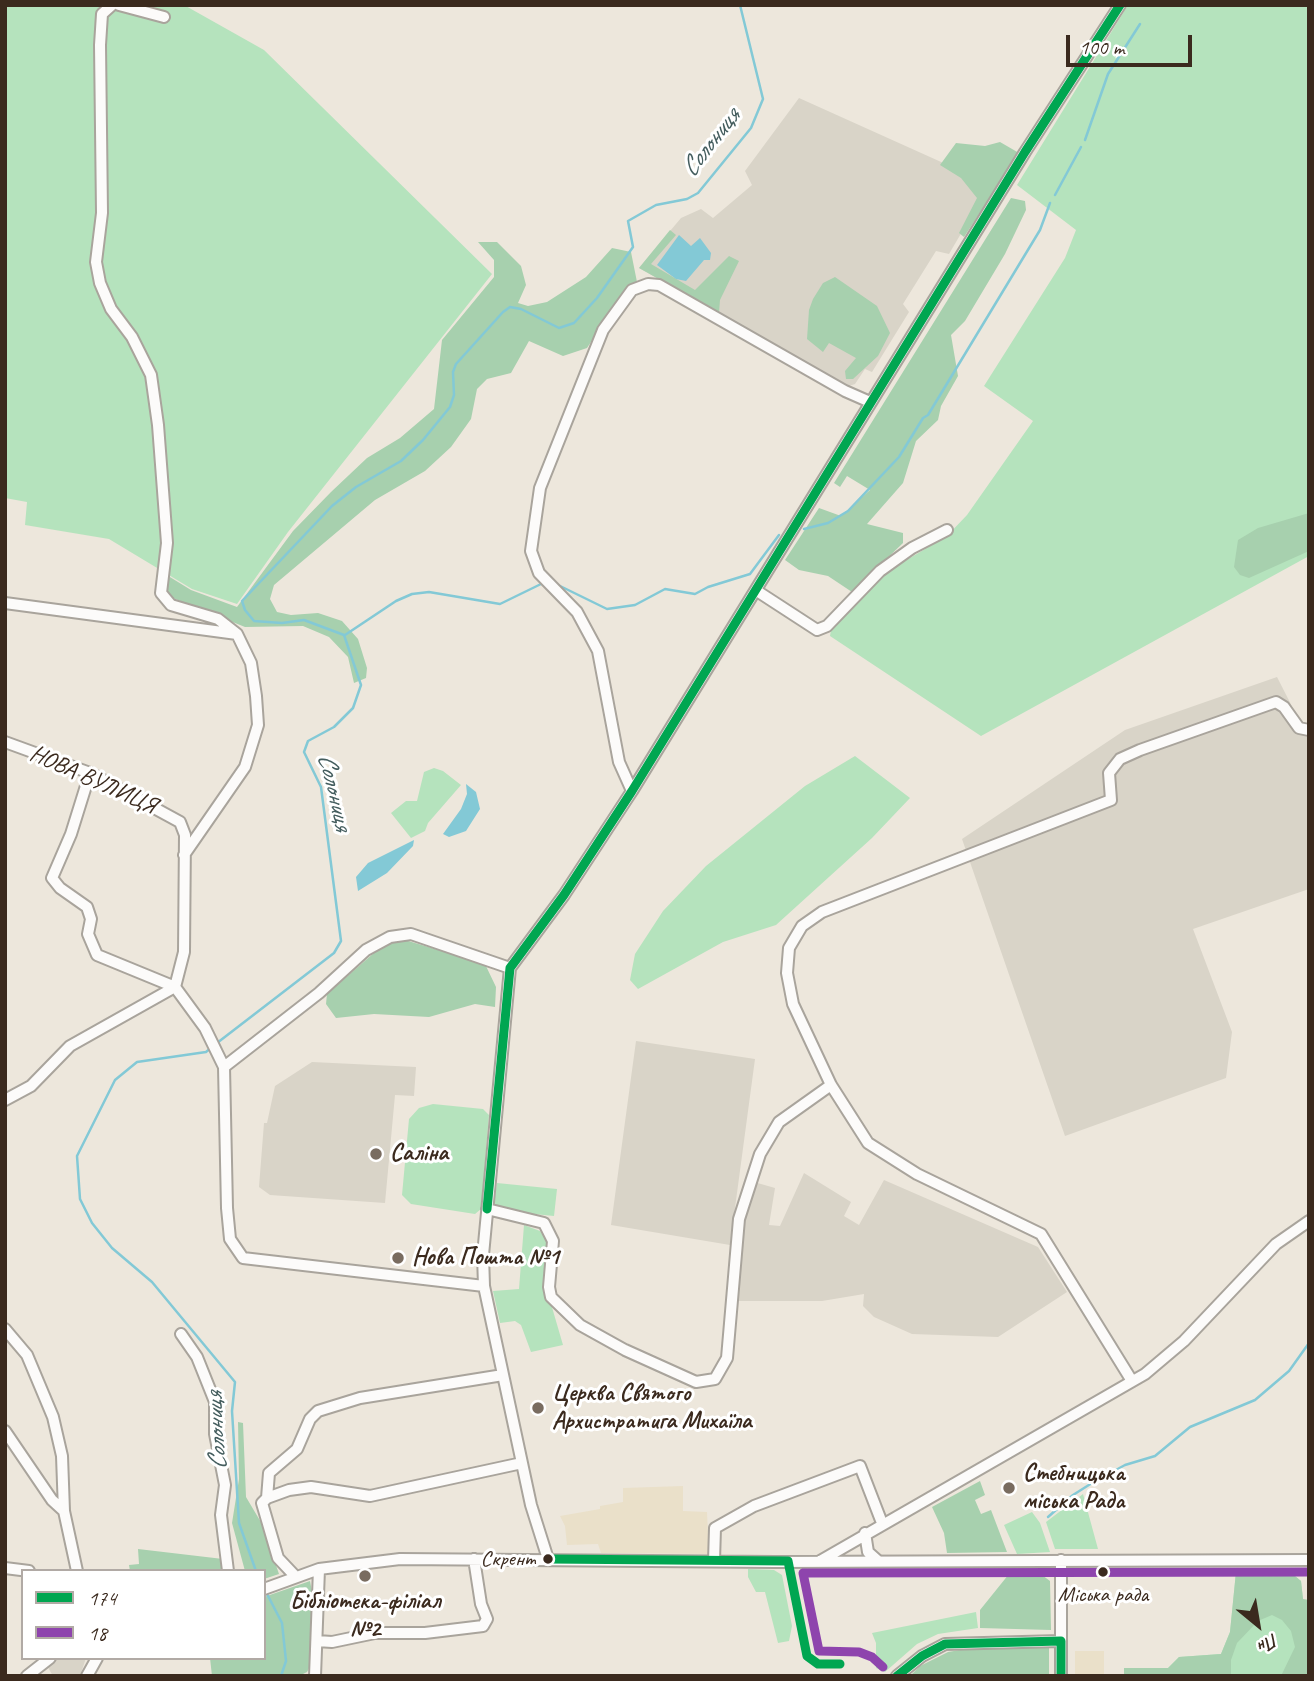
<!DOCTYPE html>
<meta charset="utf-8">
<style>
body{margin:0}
#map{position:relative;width:1314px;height:1681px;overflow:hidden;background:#ede7dc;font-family:Caveat,sans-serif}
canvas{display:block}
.frame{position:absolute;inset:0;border:7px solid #3b2a1e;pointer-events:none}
.legend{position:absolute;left:21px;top:1569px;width:245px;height:91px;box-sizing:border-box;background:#fff;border:2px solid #b1aaa5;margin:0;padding:9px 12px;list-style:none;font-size:21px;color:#3b2a1e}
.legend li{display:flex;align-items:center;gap:14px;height:35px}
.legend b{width:35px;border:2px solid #b1aaa5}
.north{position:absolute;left:1223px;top:1590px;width:70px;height:70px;-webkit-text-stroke:5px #fff;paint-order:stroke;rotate:150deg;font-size:19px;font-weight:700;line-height:28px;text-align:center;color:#3b2a1e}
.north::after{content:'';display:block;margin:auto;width:24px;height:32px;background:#3b2a1e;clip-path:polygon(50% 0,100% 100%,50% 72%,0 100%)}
.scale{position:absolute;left:1066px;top:35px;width:126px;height:32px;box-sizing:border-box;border:4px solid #3b2a1e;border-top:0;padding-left:9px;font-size:21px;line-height:24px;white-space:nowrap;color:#3b2a1e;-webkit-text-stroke:5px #fff;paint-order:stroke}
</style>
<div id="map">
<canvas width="1314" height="1681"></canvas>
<div class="frame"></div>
<ul class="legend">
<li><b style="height:9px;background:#00a651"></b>174</li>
<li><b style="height:9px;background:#8e44ad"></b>18</li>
</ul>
<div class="north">Пн</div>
<div class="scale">100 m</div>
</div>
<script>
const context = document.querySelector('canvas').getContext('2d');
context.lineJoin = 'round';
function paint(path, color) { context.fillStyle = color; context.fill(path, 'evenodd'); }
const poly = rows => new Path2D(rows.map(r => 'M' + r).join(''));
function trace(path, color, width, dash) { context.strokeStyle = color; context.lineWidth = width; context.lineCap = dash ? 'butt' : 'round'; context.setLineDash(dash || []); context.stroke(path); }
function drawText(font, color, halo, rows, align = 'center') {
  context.font = font + ' Caveat,sans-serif'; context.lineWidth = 6; context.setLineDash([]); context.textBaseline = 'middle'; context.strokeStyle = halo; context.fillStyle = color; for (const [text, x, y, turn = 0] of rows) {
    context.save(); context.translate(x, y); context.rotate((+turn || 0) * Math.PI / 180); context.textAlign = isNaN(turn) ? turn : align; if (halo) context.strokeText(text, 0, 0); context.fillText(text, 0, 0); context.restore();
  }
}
paint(poly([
 [683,1486,683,1511,707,1512,709,1554,601,1553,598,1544,567,1545,565,1526,560,1516,600,1509,600,1506,623,1502,623,1488],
 [1075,1651,1104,1651,1104,1676,1075,1676]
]), '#eae0c9');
paint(poly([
 [799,98,990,184,949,254,936,251,903,304,909,312,872,372,865,369,855,384,849,386,639,268,681,218,701,209,713,218,752,185,745,171],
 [1277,677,1302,726,1309,724,1309,889,1193,929,1232,1032,1226,1078,1065,1136,962,839,1125,730],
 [636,1041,755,1059,730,1245,611,1225],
 [312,1062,416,1067,414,1096,395,1095,385,1203,270,1195,259,1187,264,1123,267,1123,275,1086],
 [804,1173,851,1202,844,1216,859,1225,884,1180,1038,1247,1067,1292,998,1337,912,1334,874,1317,863,1306,864,1294,822,1301,737,1301,744,1221,754,1182,775,1188,769,1225,780,1226],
 [54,1658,86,1658,80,1676,53,1676,46,1664]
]), '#d9d4c8');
paint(poly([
 [5,5,184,5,264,50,492,274,288,532,237,604,192,589,109,539,25,525,27,502,5,498],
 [1128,5,1309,5,1309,556,981,736,830,636,831,630,888,571,947,536,967,515,1033,421,984,386,1065,258,1076,230,1017,185],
 [855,756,910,798,872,838,776,925,723,942,638,989,630,980,635,954,663,911,706,866,805,786],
 [434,768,443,771,461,785,428,823,425,831,411,838,391,813,406,801,417,801,424,772],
 [433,1104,483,1109,489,1115,481,1209,475,1214,411,1204,402,1195,409,1119,419,1108],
 [497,1183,557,1189,554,1216,493,1210],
 [524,1225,540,1231,548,1243,549,1297,563,1345,531,1352,521,1325,515,1321,500,1323,493,1291,519,1289],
 [1083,1494,1098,1549,1055,1549,1046,1522],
 [1032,1512,1040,1523,1050,1552,1017,1554,1004,1525],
 [748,1569,774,1570,782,1575,792,1626,789,1641,778,1643,765,1592,756,1592,748,1577],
 [1236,1572,1290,1572,1301,1581,1303,1600,1309,1600,1309,1676,1124,1676,1124,1668,1168,1668,1179,1657,1221,1654,1230,1632],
 [976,1612,978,1628,938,1634,917,1644,885,1672,876,1668,876,1643,872,1633]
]), '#b5e3bd');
paint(poly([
 [1000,142,1019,153,964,237,959,233,977,198,961,178,940,165,956,143,985,146],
 [1011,198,1025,201,1026,210,1005,254,965,321,951,335,958,376,941,406,938,420,916,441,903,483,867,524,903,533,903,543,852,592,828,576,799,570,785,560,819,508,841,516,870,490,847,476,840,487,834,483],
 [670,230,676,235,651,264,695,290,729,256,739,261,720,300,719,313,639,268],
 [478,242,497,242,521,266,526,285,518,303,528,306,547,302,586,277,612,248,631,252,637,282,622,295,587,348,563,356,529,341,511,373,487,379,477,389,471,419,451,447,425,471,375,500,274,585,270,599,277,612,291,615,318,613,342,621,358,639,367,668,366,678,354,683,348,657,329,637,303,626,245,627,168,596,164,590,165,574,191,590,237,607,293,531,331,492,367,458,400,438,434,409,442,340,494,277,494,260],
 [835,277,877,306,890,333,878,356,853,379,846,379,845,371,856,358,829,343,823,352,807,339,809,310,813,299,823,283],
 [1309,513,1309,551,1249,578,1240,575,1234,567,1238,540,1258,528],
 [405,940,485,964,496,987,495,1007,475,1004,429,1017,374,1014,336,1018,326,1004,327,994,375,952,394,942],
 [238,1422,243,1423,246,1497,262,1524,279,1574,264,1579,264,1571,245,1571,232,1523,239,1479],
 [980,1481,985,1495,975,1500,981,1514,991,1510,1007,1552,947,1553,944,1533,932,1507],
 [138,1549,223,1559,225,1571,130,1571,129,1565,139,1564],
 [1236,1572,1290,1572,1301,1581,1303,1599,1309,1600,1309,1676,1281,1676,1295,1647,1291,1631,1282,1620,1272,1615,1258,1621,1237,1643,1231,1660,1231,1676,1124,1676,1124,1668,1168,1668,1179,1657,1221,1654,1230,1632],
 [1009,1574,1042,1575,1050,1581,1051,1630,980,1628,980,1610],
 [310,1581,313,1597,310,1634,312,1663,307,1672,299,1676,212,1676,210,1658,264,1658,264,1597],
 [1049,1647,1049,1676,910,1676,920,1666,948,1652,972,1648]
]), '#a7d0ae');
paint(poly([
 [679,235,691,246,700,238,711,253,710,260,704,260,686,281,676,279,657,265],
 [466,784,476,792,480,809,466,831,449,837,443,834,461,809,467,794],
 [414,840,413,846,387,873,358,891,356,877,368,863]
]), '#83c9d6');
trace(poly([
 [1085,140,1108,74,1140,24],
 [1055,195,1081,147],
 [804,529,828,523,848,511,899,457,923,418,928,415,1040,230,1050,203],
 [558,585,607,609,635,605,665,589,695,594,708,587,750,574,779,535],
 [345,635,396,601,412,594,429,592,500,604,541,584],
 [217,1043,334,953,341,941,321,787,304,752,308,741,334,727,353,708,361,685,344,635,304,620,282,623,254,621,245,610,242,601,332,506,356,487,401,461,423,440,450,407,454,395,453,372,456,364,503,312,510,307,521,309,559,328,574,323,597,298,633,247,628,221,656,205,687,199,698,193,751,128,763,99,740,5],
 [212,1047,206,1052,137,1062,115,1080,77,1156,80,1199,92,1223,112,1248,152,1282,235,1382,232,1411,239,1523,256,1571],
 [1048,1517,1073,1495,1092,1483,1125,1465,1155,1456,1190,1427,1255,1400,1289,1371,1309,1343],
 [266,1592,282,1623,286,1661,281,1676]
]), '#83c9d6', 2.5);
const minor = poly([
 [112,5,102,14,100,45,102,213,96,262,100,283,111,309,132,337,151,375,158,425,167,543,161,593,171,605,218,619,237,634,251,663,256,696,258,725,245,767,184,855],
 [119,5,164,17],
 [757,591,817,630,827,626,880,571,912,548,947,530],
 [5,603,237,634],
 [5,742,90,773,180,822,185,835,184,952,175,987],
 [90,773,71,834,52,878,60,888,87,907,91,919,88,934,97,955,175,987],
 [632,791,619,762,598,651,577,612,539,573,531,551,540,488,603,330,632,290,648,284,659,285,845,391,870,402],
 [175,987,205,1028,224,1067,227,1208,230,1239,243,1258,484,1286],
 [224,1067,319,993,366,950,390,937,411,934,510,968],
 [5,1100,31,1086,70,1046,175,987],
 [487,1209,544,1223,553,1241,549,1287,551,1297,580,1325,625,1350,696,1382,715,1379,727,1358,739,1219,760,1154,779,1122,831,1085],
 [5,1329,27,1355,53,1417,62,1456,64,1511,77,1571],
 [181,1334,197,1357,215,1402,215,1434,225,1485,221,1515,228,1571],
 [1132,1381,1041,1234,917,1174,868,1143,831,1085,793,1004,787,973,789,948,802,926,822,912,1111,800,1109,773,1120,759,1140,750,1276,702,1284,707,1299,728,1309,730],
 [5,1431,52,1500,64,1511],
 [267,1498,269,1473,297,1449,310,1419,318,1411,360,1398,503,1375],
 [865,1533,868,1552,877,1560],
 [548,1559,531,1505,484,1286,483,1255,510,968,564,895,632,791,1025,152,1120,5],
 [714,1561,715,1528,754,1506,860,1466,882,1523],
 [820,1561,1145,1374,1184,1341,1276,1244,1309,1221],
 [5,1568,29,1571],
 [296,1577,278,1558,262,1503,267,1498,289,1490,311,1487,370,1496,522,1463],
 [264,1589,319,1569,400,1559,775,1562,1309,1560],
 [317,1641,332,1642,375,1633,425,1633,483,1626,487,1619,481,1604,474,1559],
 [27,1676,50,1658],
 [87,1676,97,1658],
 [315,1676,319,1569],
 [897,1676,922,1656,945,1644,1061,1641],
 [1061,1676,1061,1560]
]);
trace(minor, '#a9a49c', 14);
trace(minor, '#fcfbfa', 10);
trace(poly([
 [487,1209,510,968,564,895,632,791,1025,152,1120,5],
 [548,1559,788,1561,807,1656,818,1664,840,1664],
 [897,1676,922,1656,945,1644,1061,1641,1061,1676]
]), '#00a651', 9);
trace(poly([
 [883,1667,872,1657,859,1652,819,1651,803,1573,1309,1572]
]), '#8e44ad', 9);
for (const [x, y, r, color] of [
 [376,1154,7,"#796c60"],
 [398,1258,7,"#796c60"],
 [538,1408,7,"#796c60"],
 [1009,1488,7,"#796c60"],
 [548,1559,6,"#3b2a1e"],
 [1103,1572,6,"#3b2a1e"],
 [365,1576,7,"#796c60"]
]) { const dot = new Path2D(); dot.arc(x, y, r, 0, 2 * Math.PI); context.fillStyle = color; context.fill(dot); trace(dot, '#fff', 2.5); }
drawText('22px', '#3b2a1e', '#fff', [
 ["Скрент",535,1559],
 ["Міська рада",1103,1595,"center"]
], 'right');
drawText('24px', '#3b2a1e', '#fff', [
 ["НОВА ВУЛИЦЯ",93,780,24]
]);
drawText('bold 24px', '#3b2a1e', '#fff', [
 ["Саліна",390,1154],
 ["Нова Пошта №1",412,1258],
 ["Церква Святого",552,1394],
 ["Архистратига Михаїла",552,1422],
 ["Стебницька",1023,1474],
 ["міська Рада",1023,1502],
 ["Бібліотека-філіал",365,1602,"center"],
 ["№2",365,1630,"center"]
], 'left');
drawText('italic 26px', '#445d5e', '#fff', [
 ["Солониця",711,143,-52],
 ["Солониця",334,792,77],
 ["Солониця",217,1431,-93]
]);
</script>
